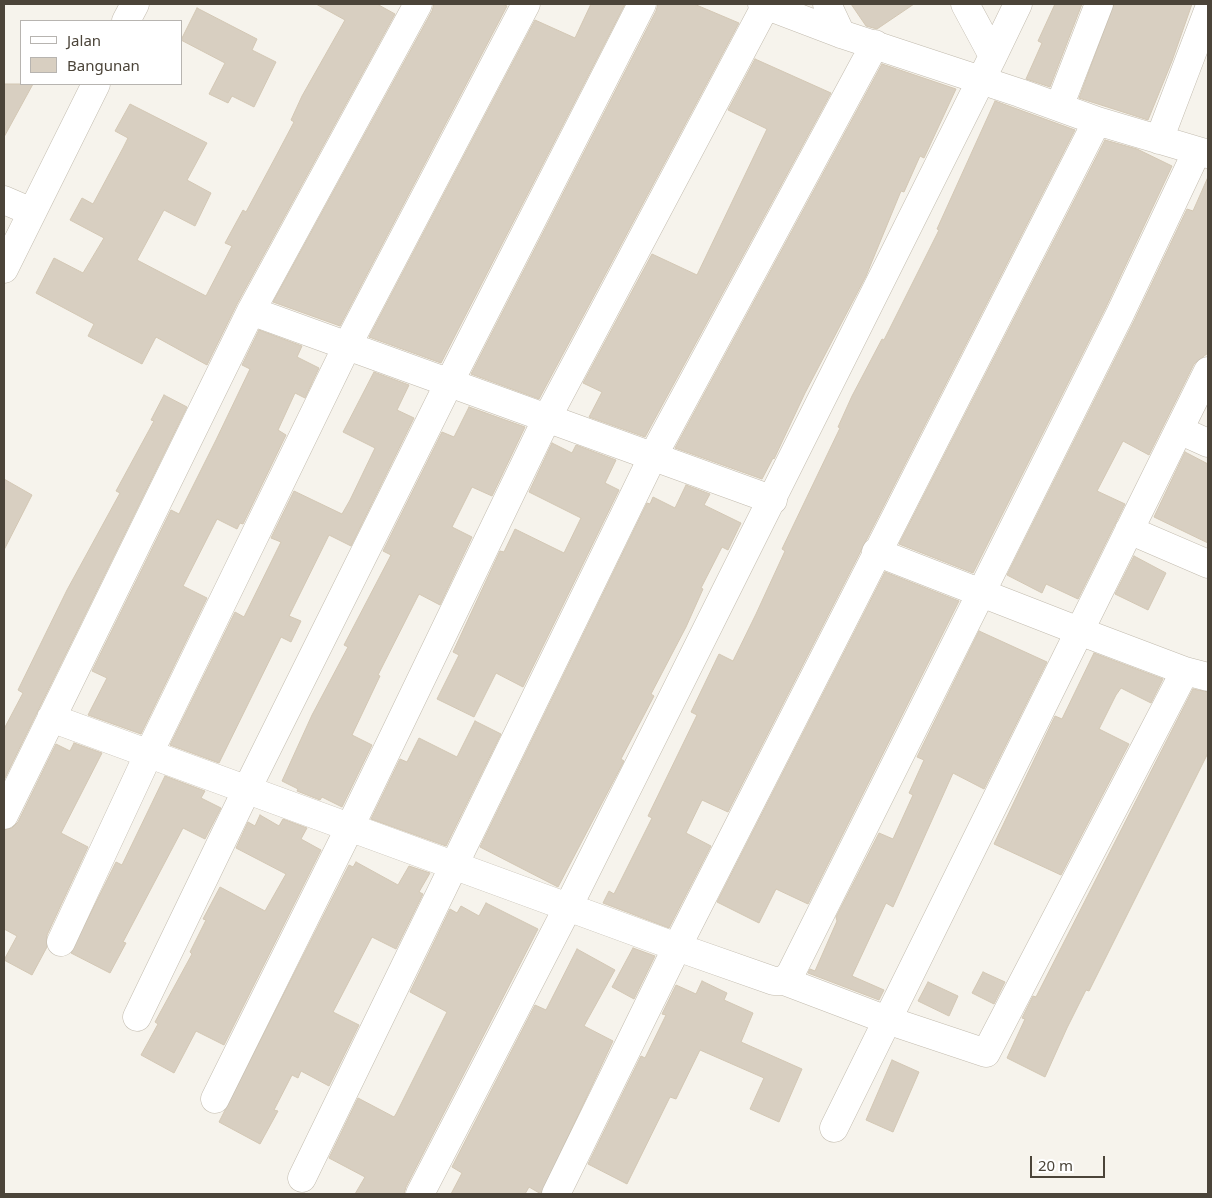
<!DOCTYPE html>
<style>
body{margin:0}
#map{position:relative;width:1212px;height:1198px;overflow:hidden;background:#f6f3ec;font-family:"Noto Sans",sans-serif}
canvas{display:block}
.frame{position:absolute;inset:0;border:5px solid #4b4439;pointer-events:none}
.legend{position:absolute;left:20px;top:20px;width:162px;height:65px;box-sizing:border-box;background:#fff;border:1px solid #b7b4b0;margin:0;padding:6px 9px;list-style:none;font-size:15px;color:#4b4439}
.legend li{display:flex;align-items:center;gap:10px;height:25px}
.legend b{width:25px;border:1px solid #b7b4b0}
.scale{position:absolute;left:1030px;top:1156px;width:75px;height:22px;box-sizing:border-box;border:2px solid #4b4439;border-top:0;padding-left:6px;font-size:15px;line-height:18px;white-space:nowrap;color:#4b4439;-webkit-text-stroke:4px #fff;paint-order:stroke}
</style>
<div id="map">
<canvas width="1212" height="1198"></canvas>
<div class="frame"></div>
<ul class="legend">
<li><b style="height:6px;background:#fff"></b>Jalan</li>
<li><b style="height:14px;background:#d8cfc1"></b>Bangunan</li>
</ul>
<div class="scale">20 m</div>
</div>
<script>
const context = document.querySelector('canvas').getContext('2d');
context.lineJoin = 'round';
function paint(path, color) { context.fillStyle = color; context.fill(path, 'evenodd'); }
const poly = rows => new Path2D(rows.map(r => 'M' + r).join(''));
function trace(path, color, width, dash) { context.strokeStyle = color; context.lineWidth = width; context.lineCap = dash ? 'butt' : 'round'; context.setLineDash(dash || []); context.stroke(path); }
const building = poly([
 [316,4,377,4,395,14,237,304,207,365,156,337,142,364,88,336,94,324,36,293,54,258,83,273,104,238,70,220,82,198,93,204,123,148,128,138,115,131,130,104,207,143,187,180,211,193,195,226,164,210,137,260,206,296,232,246,225,243,243,210,246,212,275,158,294,122,291,120,302,96,345,20,316,4],
 [434,4,502,4,507,6,340,326,273,302,432,11,434,4],
 [591,4,625,4,441,363,369,337,535,20,575,38,591,4],
 [658,4,694,4,739,23,539,399,471,374,656,11,658,4],
 [851,4,914,4,877,29,866,26,851,4],
 [1055,4,1082,4,1050,87,1026,79,1042,43,1038,41,1055,4],
 [1114,4,1192,4,1172,61,1148,120,1079,98,1114,4],
 [197,8,257,39,252,50,276,62,254,107,232,96,228,103,209,94,225,63,181,40,197,8],
 [755,59,831,93,645,437,589,417,602,392,583,383,652,254,697,275,767,129,728,110,755,59],
 [882,64,956,89,924,158,920,156,904,192,901,191,866,276,805,393,774,459,773,458,762,479,675,448,882,64],
 [4,84,33,84,4,137,4,84],
 [995,101,1075,130,728,812,702,800,686,833,711,846,669,928,603,903,609,891,614,894,652,818,648,816,697,715,691,712,719,654,733,661,756,614,785,551,782,549,840,428,838,427,852,396,882,339,884,340,939,230,937,229,995,101],
 [1105,140,1137,149,1172,166,1106,307,973,573,899,544,1105,140],
 [1208,177,1208,353,1194,364,1149,455,1123,441,1097,491,1125,504,1078,599,1046,584,1042,593,1007,575,1134,321,1187,209,1193,211,1208,177],
 [259,330,302,346,297,357,319,368,305,398,295,393,278,430,286,435,243,524,240,523,237,529,217,519,183,586,207,598,141,734,88,715,107,678,92,671,171,510,179,514,216,440,250,369,242,365,259,330],
 [374,372,409,385,397,410,414,418,351,546,329,535,289,616,301,621,291,642,281,637,219,763,170,745,235,612,244,617,281,542,271,538,294,491,342,514,350,500,375,448,343,432,374,372],
 [164,395,187,407,4,780,4,729,23,693,18,690,67,590,120,493,116,491,154,421,151,420,164,395],
 [469,407,525,427,492,496,472,487,452,527,472,537,440,605,419,594,378,675,380,676,352,735,372,745,342,807,322,797,320,800,297,791,298,789,282,781,312,715,348,647,344,645,391,555,383,551,442,432,454,437,469,407],
 [552,443,572,453,576,445,616,460,605,483,619,490,523,687,496,673,474,717,437,699,459,655,453,652,500,551,504,552,515,529,564,553,581,518,529,492,552,443],
 [1185,452,1208,464,1208,543,1154,517,1185,452],
 [4,479,32,495,4,550,4,479],
 [686,485,710,494,704,505,741,523,728,550,722,547,701,588,703,589,686,627,651,694,654,696,621,759,624,761,558,887,480,847,647,503,650,504,653,497,675,508,686,485],
 [1134,556,1166,573,1148,610,1115,594,1134,556],
 [885,572,959,601,808,904,776,889,759,923,717,902,885,572],
 [979,631,1047,662,984,789,953,773,893,907,886,903,852,976,884,990,879,1000,808,973,810,969,815,971,837,921,836,917,879,833,893,839,913,795,909,793,924,760,917,757,979,631],
 [1094,653,1163,679,1151,703,1121,688,1116,695,1099,729,1129,744,1061,875,994,844,1055,716,1062,719,1094,653],
 [1193,689,1208,692,1208,753,1089,991,1086,990,1067,1028,1045,1077,1007,1058,1025,1019,1022,1018,1033,996,1036,997,1193,689],
 [475,721,501,734,446,846,371,819,400,759,407,762,419,738,457,757,475,721],
 [74,743,102,753,61,833,88,847,47,935,47,947,32,975,4,960,17,936,4,929,4,830,12,828,18,822,56,744,70,751,74,743],
 [165,776,205,791,201,798,221,808,205,839,183,828,123,942,126,943,110,973,71,953,116,862,122,865,165,776],
 [260,815,279,826,283,819,307,828,301,839,321,850,224,1045,196,1031,174,1073,141,1055,158,1024,155,1022,192,954,190,952,206,920,203,919,220,887,265,911,286,874,236,848,248,822,255,826,260,815],
 [356,862,398,885,409,866,430,873,419,892,423,894,396,949,372,937,333,1012,359,1025,329,1086,301,1071,298,1078,292,1075,274,1110,278,1111,260,1144,219,1122,349,865,353,867,356,862],
 [486,903,538,929,406,1187,404,1194,355,1194,365,1177,329,1158,358,1098,394,1117,396,1114,447,1012,410,992,450,909,457,913,461,906,479,916,486,903],
 [633,948,655,956,634,999,612,987,633,948],
 [577,949,615,970,584,1026,613,1041,541,1194,529,1187,525,1194,451,1194,462,1173,452,1167,535,1005,546,1010,577,949],
 [983,972,1005,982,994,1004,972,993,983,972],
 [702,981,727,993,724,1000,753,1013,741,1042,802,1069,779,1122,750,1109,764,1078,700,1050,676,1099,670,1097,627,1184,588,1164,641,1056,645,1058,666,1015,662,1014,676,985,696,994,702,981],
 [928,982,958,996,949,1016,918,1001,928,982],
 [892,1060,919,1072,893,1132,866,1120,892,1060]
]);
paint(building, '#d8cfc1');
trace(building, '#d3c7b4', 1);
const minor = poly([
 [762,4,841,34,1020,93,1097,121,1208,154],
 [827,4,841,34],
 [126,21,135,4],
 [993,56,1018,4],
 [1059,107,1099,4],
 [1159,140,1208,11],
 [4,200,32,212],
 [4,269,96,84],
 [251,311,773,500],
 [1179,430,1208,443],
 [1129,530,1208,564],
 [876,552,1079,631,1185,671,1208,677],
 [51,718,677,947,774,981,784,981,791,973,981,593,1120,314,1197,151],
 [4,815,251,311,418,4],
 [61,942,149,753,347,346,526,4],
 [784,981,887,1020,986,1053,1185,671],
 [137,1017,247,789,449,383,642,4],
 [215,1099,350,827,547,418,766,5],
 [834,1128,1208,371],
 [302,1178,653,456,875,44],
 [420,1194,568,907,993,56,965,4],
 [556,1194,677,947,1097,121]
]);
trace(minor, '#c2bbae', 29);
trace(minor, '#fff', 28);
</script>
